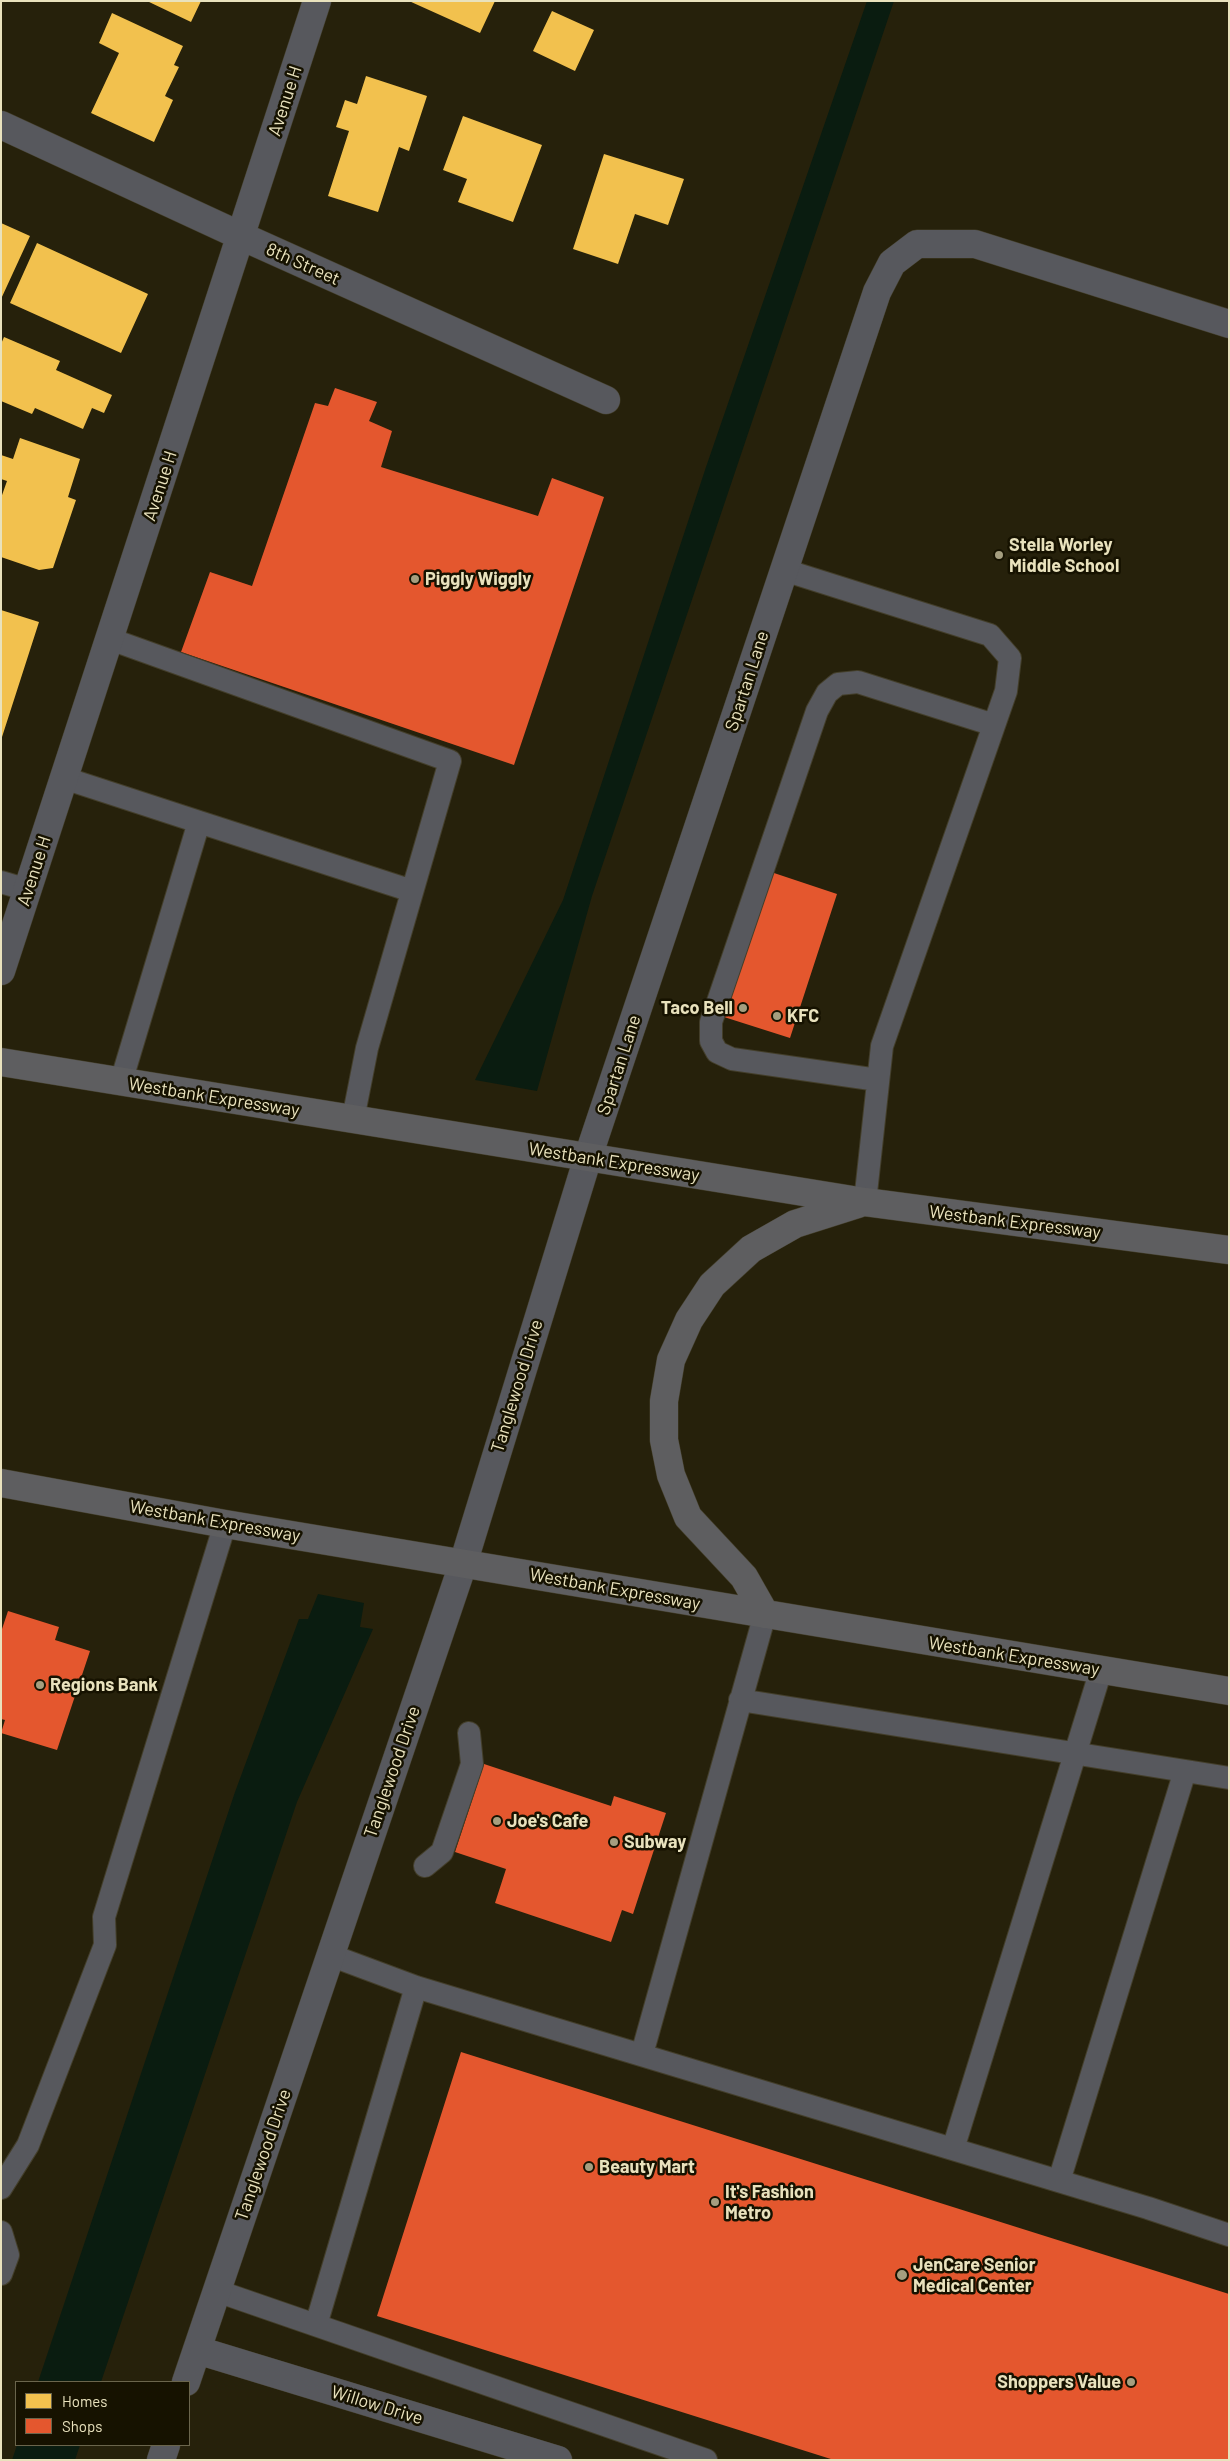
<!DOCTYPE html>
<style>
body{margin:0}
#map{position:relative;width:1230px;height:2461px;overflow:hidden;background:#26210b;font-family:Barlow,sans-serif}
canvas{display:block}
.frame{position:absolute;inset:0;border:2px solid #e9e2bd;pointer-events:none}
.legend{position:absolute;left:15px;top:2381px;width:175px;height:65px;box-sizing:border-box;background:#161200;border:1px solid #6a654c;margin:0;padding:6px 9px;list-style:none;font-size:15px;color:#e9e2bd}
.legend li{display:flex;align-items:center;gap:10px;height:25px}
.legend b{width:25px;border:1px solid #6a654c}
</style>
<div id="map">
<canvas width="1230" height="2461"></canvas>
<div class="frame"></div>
<ul class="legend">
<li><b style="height:14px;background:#f2c14e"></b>Homes</li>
<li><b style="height:14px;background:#e4572e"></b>Shops</li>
</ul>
</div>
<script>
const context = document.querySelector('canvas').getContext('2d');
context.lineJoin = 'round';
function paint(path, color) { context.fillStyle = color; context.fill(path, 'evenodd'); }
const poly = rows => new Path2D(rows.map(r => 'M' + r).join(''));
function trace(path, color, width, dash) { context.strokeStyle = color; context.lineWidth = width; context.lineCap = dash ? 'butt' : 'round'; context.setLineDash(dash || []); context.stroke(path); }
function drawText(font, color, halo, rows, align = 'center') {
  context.font = font + ' Barlow,sans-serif'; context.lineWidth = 5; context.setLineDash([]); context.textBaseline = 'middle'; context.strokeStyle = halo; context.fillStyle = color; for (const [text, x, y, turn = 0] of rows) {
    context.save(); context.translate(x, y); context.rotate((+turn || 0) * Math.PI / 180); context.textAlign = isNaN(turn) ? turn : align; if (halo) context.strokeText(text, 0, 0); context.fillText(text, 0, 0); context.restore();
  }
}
paint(poly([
 [867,1,894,1,592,896,537,1091,475,1080,563,900,706,467],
 [318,1594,364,1603,360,1627,373,1629,297,1802,101,2382,38,2382,235,1792,299,1619,308,1619],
 [17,2445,80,2445,75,2460,12,2460]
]), '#0a1c10');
paint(poly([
 [147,1,201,1,191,22],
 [409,1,495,1,480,33],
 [552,11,594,30,575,71,533,51],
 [112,13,183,46,174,65,179,67,165,96,173,100,154,142,91,113,119,53,99,43],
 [366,76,427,96,409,151,399,147,378,212,328,196,349,131,336,127,345,100,357,104],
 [463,116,542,145,513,222,458,202,467,179,443,170],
 [604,154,684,179,668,225,635,214,618,264,573,249],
 [1,223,30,236,1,299],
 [37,243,148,294,121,353,10,303],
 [4,337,60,361,56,370,112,395,104,413,92,408,83,429,35,408,32,414,1,401,1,344],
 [20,438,80,459,68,497,76,500,53,568,39,570,1,557,1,498,7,481,1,479,1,455,13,459],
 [1,610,39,622,2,737,1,737]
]), '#f2c14e');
paint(poly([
 [335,388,377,402,369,421,392,431,381,467,538,516,552,478,604,497,514,765,181,652,210,572,252,586,315,403,328,406],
 [771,872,837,894,790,1038,724,1017],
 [8,1611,59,1627,55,1640,90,1651,57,1750,1,1733,5,1720,1,1719,1,1632],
 [484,1764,611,1806,614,1796,666,1813,633,1914,622,1910,611,1942,495,1903,506,1869,455,1852],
 [461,2052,1229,2294,1229,2460,834,2460,377,2316]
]), '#e4572e');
const service = poly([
 [784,570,990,635,1010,658,1006,691,882,1046,865,1202],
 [110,639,450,761,367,1048,353,1119],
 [64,778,199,822,121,1082],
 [199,822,412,891],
 [1,882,28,890],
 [878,1080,732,1059,717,1052,711,1041,711,1022,817,711,827,693,838,684,858,682,994,725],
 [740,1700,1229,1778],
 [425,1866,442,1852,472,1764,469,1733],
 [330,1955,416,1987,1148,2208,1229,2235],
 [642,2054,765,1614],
 [953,2149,1101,1670],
 [1059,2181,1185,1771],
 [1,2188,28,2145,105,1945,104,1917,225,1524],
 [1,2232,8,2255,1,2274],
 [217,2291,706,2460],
 [316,2325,416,1987]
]);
const minor = poly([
 [1,125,241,236,606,400],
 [1,971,317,1],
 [197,2350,558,2460],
 [186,2382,463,1564,588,1157,877,292,892,263,917,244,975,244,1229,324],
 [161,2460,166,2445]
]);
const trunk = poly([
 [1,1062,865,1202,1229,1250],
 [1,1483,225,1524,1229,1691],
 [765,1614,744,1577,688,1517,671,1475,664,1440,664,1401,671,1360,689,1320,712,1285,751,1249,795,1224,858,1204]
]);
trace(service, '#433e2a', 24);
trace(minor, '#433e2a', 29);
trace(trunk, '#433e2a', 29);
trace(service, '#57585d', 22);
trace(minor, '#57585d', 28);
trace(trunk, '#5e5e60', 28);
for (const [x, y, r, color] of [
 [999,555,5,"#a59e7f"],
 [415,579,5,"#a59e7f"],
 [743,1008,5,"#a59e7f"],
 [777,1016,5,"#a59e7f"],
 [40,1685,5,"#a59e7f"],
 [497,1821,5,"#a59e7f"],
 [614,1842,5,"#a59e7f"],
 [589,2167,5,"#a59e7f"],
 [715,2202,5,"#a59e7f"],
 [902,2275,6,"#a59e7f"],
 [1131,2382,5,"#a59e7f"]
]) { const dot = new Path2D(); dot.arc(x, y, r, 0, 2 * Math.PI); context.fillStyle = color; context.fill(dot); trace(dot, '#161200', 2); }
drawText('18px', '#e9e2bd', '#161200', [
 ["Avenue H",285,101,-72],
 ["8th Street",303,264,24],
 ["Avenue H",160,486,-72],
 ["Spartan Lane",747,681,-72],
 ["Avenue H",34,871,-72],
 ["Spartan Lane",619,1065,-72],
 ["Westbank Expressway",214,1097,9],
 ["Westbank Expressway",614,1162,9],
 ["Westbank Expressway",1015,1222,7],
 ["Tanglewood Drive",517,1386,-73],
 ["Westbank Expressway",215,1521,10],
 ["Westbank Expressway",615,1589,10],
 ["Westbank Expressway",1014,1656,9],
 ["Tanglewood Drive",392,1772,-71],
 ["Tanglewood Drive",263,2155,-71],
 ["Willow Drive",377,2405,17]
]);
drawText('bold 18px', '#e9e2bd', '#161200', [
 ["Stella Worley",1009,545],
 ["Middle School",1009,566],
 ["Piggly Wiggly",425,579],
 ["Taco Bell",733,1008,"right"],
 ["KFC",787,1016],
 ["Regions Bank",50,1685],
 ["Joe's Cafe",507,1821],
 ["Subway",624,1842],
 ["Beauty Mart",599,2167],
 ["It's Fashion",725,2192],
 ["Metro",725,2213],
 ["JenCare Senior",913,2265],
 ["Medical Center",913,2286],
 ["Shoppers Value",1121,2382,"right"]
], 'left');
</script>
